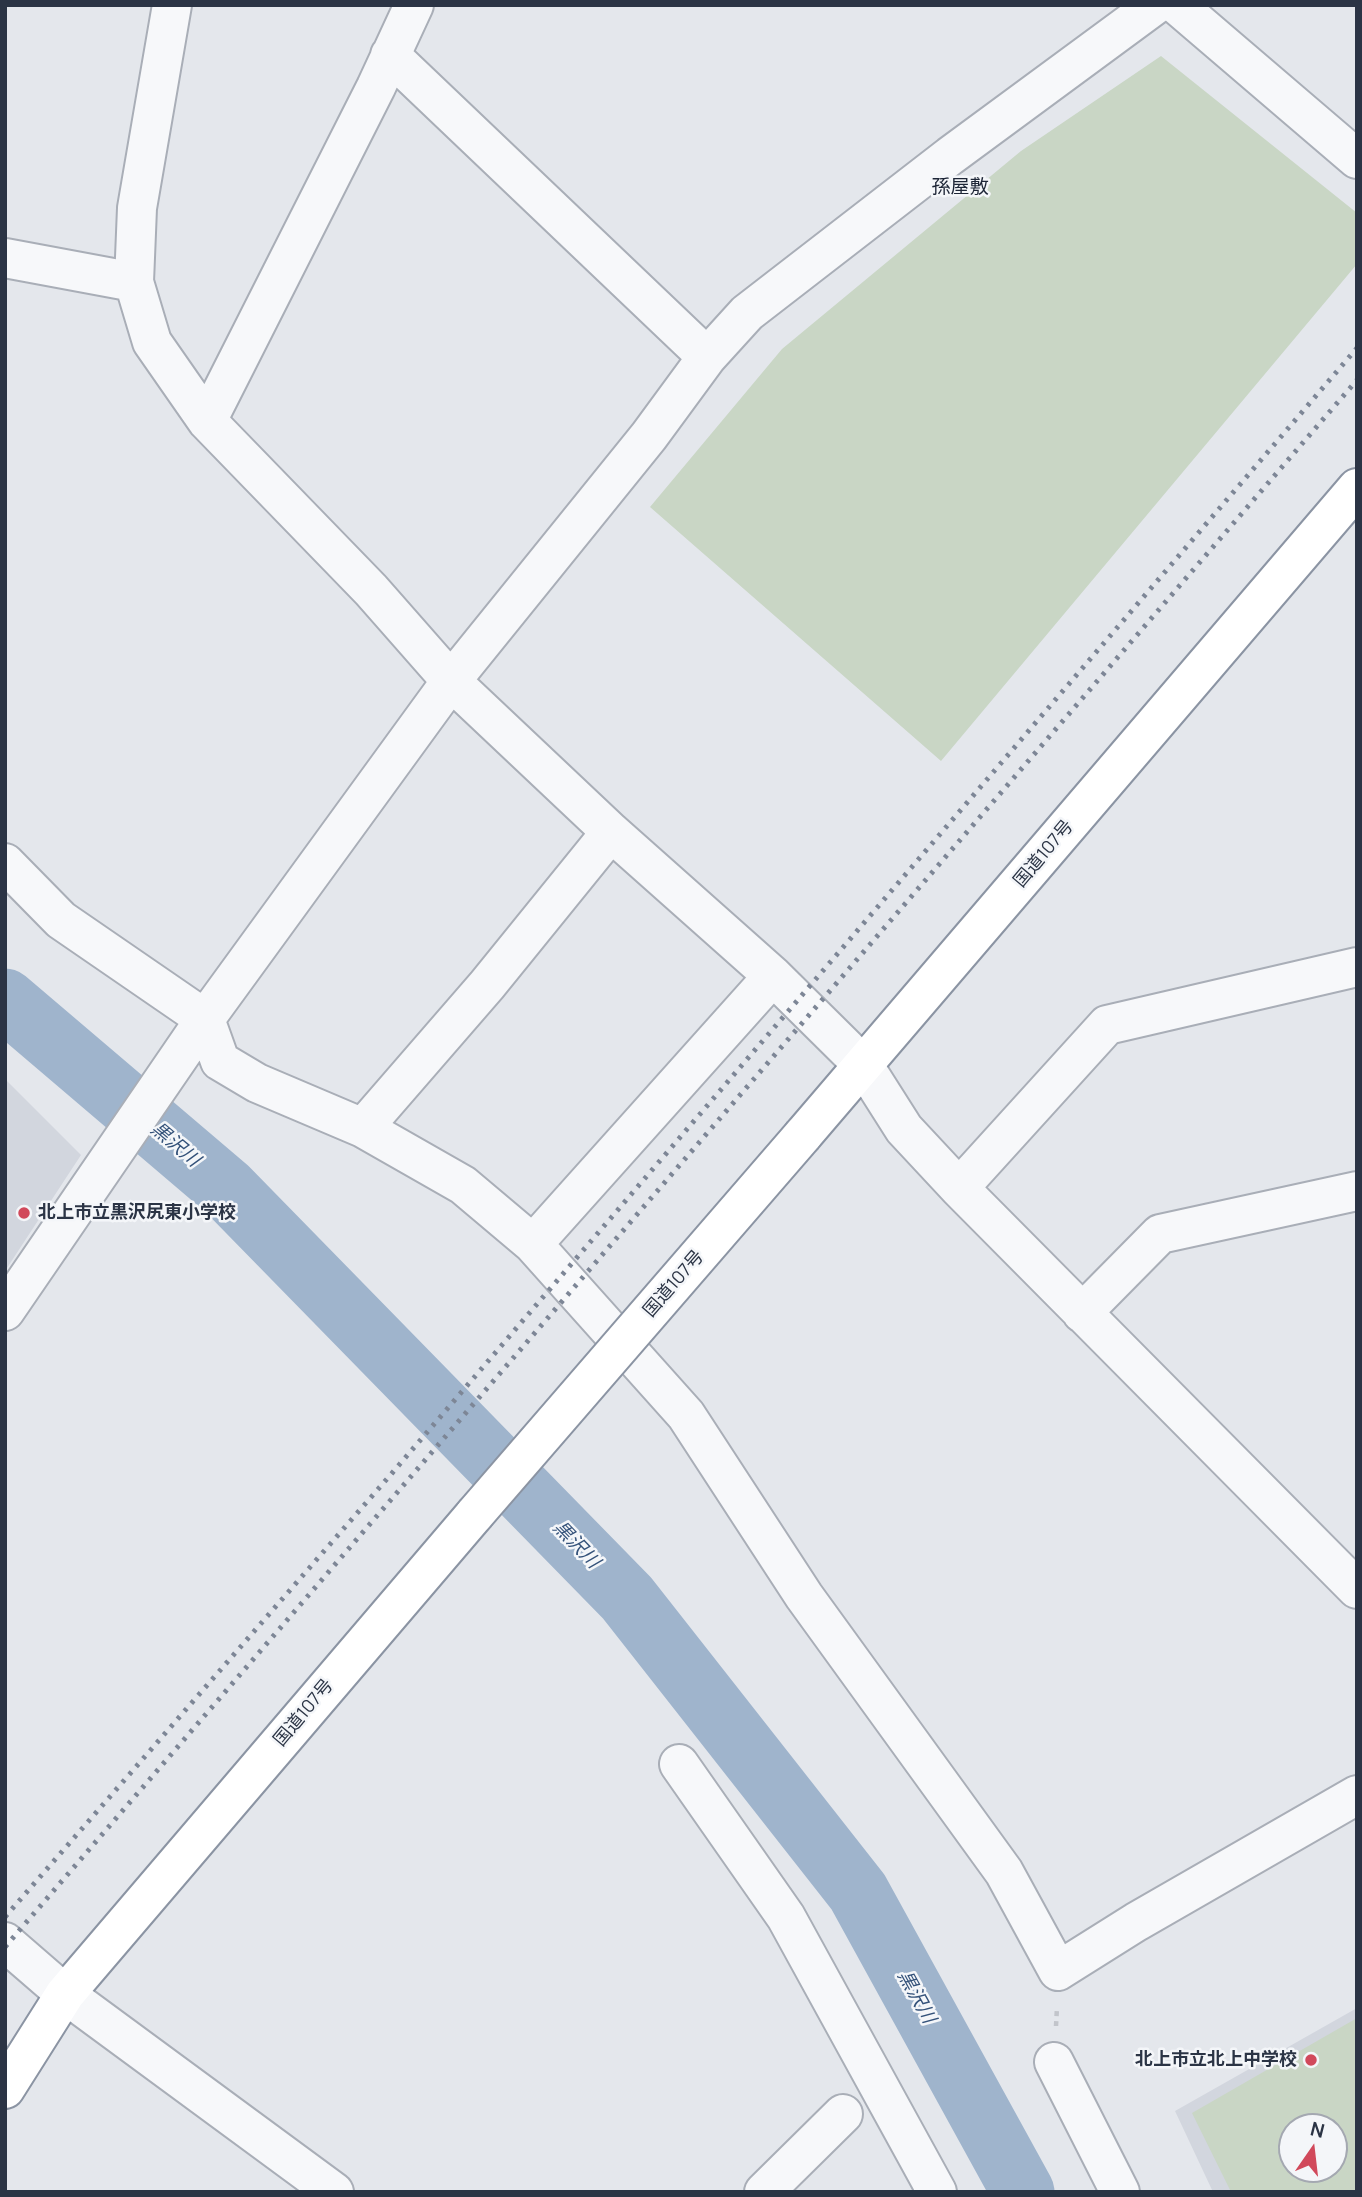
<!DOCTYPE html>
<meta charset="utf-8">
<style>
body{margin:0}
#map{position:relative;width:1362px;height:2197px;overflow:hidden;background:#e4e7ec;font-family:Manrope,sans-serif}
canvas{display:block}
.frame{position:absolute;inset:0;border:7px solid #2b3445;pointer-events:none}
.north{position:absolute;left:1278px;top:2113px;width:70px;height:70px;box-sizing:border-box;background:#f4f6f9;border:2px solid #a4a8b1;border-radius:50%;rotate:14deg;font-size:19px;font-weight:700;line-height:28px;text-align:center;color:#2b3445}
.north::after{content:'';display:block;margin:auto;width:24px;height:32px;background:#d1495b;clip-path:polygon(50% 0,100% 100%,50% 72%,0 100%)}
</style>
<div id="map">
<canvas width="1362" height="2197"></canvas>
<div class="frame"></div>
<div class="north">N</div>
</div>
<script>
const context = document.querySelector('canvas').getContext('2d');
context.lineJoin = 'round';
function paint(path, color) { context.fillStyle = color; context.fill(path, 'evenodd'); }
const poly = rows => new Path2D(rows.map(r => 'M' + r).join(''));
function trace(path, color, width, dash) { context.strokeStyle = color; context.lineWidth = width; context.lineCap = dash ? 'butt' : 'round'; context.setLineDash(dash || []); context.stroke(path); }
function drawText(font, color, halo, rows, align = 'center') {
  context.font = font + ' Manrope,"Noto Sans JP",sans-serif'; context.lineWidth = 5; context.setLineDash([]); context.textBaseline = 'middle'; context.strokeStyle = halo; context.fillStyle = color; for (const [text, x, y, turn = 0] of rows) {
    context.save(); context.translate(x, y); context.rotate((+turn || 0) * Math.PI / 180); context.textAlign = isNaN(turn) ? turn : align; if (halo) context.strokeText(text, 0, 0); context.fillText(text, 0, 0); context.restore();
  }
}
paint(poly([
 [5,1079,81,1155,5,1271],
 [1357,2008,1357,2192,1213,2192,1175,2111],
 [1292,2127,1334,2127,1334,2169,1292,2169]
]), '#d2d6de');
paint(poly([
 [1161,56,1357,213,1357,264,941,761,650,507,782,349,1021,151],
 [1357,2018,1357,2192,1231,2192,1192,2113],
 [1292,2127,1334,2127,1334,2169,1292,2169]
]), '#c9d6c5');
trace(poly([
 [5,1000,227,1189,627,1598,858,1892,1023,2192]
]), '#9fb4cc', 63);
const minor = poly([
 [172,5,137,208,134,282,152,342,207,421,371,590,451,681,611,832,773,976,864,1066,904,1129,959,1188,1357,1589],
 [1177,5,1357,159],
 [390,55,707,357],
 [5,258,134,282],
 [207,421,376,87,414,5],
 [5,863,61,920,205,1019,220,1061,257,1083,363,1128,463,1185,533,1244,686,1415,804,1596,1004,1872,1058,1971,1136,1922,1357,1795],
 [363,1128,487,985,611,832],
 [959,1188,1107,1025,1357,967],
 [533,1244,773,976],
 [5,1311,205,1019,451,681,649,436,707,357,747,313,950,156,1155,5],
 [1082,1313,1160,1234,1357,1191],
 [679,1764,786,1917,937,2192],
 [5,1942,65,1994,334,2192],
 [1054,2062,1120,2192],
 [764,2192,843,2114]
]);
const highway = poly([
 [803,1135,1357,488],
 [5,2089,65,1994,475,1514]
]);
trace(minor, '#a9aeb7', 42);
trace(highway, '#8b94a3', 42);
trace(poly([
 [1056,2026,1057,2007]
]), '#c2c5cb', 4.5, [5, 5]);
trace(minor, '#f7f8fa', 38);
trace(highway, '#fff', 38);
trace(poly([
 [5,1917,393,1472,1357,348],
 [5,1947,1357,380]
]), '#7d8696', 5, [3.5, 7]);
const highwayBridge = poly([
 [475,1514,803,1135]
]);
trace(highwayBridge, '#8b94a3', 42, []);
trace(highwayBridge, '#fff', 38);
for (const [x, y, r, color] of [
 [24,1213,7,"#d1495b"],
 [1311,2060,7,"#d1495b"]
]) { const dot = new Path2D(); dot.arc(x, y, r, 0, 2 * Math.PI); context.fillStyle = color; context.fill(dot); trace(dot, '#f4f6f9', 2.5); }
drawText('18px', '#2b3445', '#f4f6f9', [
 ["国道107号",1044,854,-50],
 ["国道107号",674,1284,-49],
 ["国道107号",304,1713,-50]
]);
drawText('bold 18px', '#2b3445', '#f4f6f9', [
 ["北上市立黒沢尻東小学校",38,1213],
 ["北上市立北上中学校",1297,2060,"right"]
], 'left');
drawText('19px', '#1d2536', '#f4f6f9', [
 ["孫屋敷",960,188]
]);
drawText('italic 19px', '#34527a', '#f4f6f9', [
 ["黒沢川",175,1145,40],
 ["黒沢川",576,1545,46],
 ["黒沢川",916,1997,61]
]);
</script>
